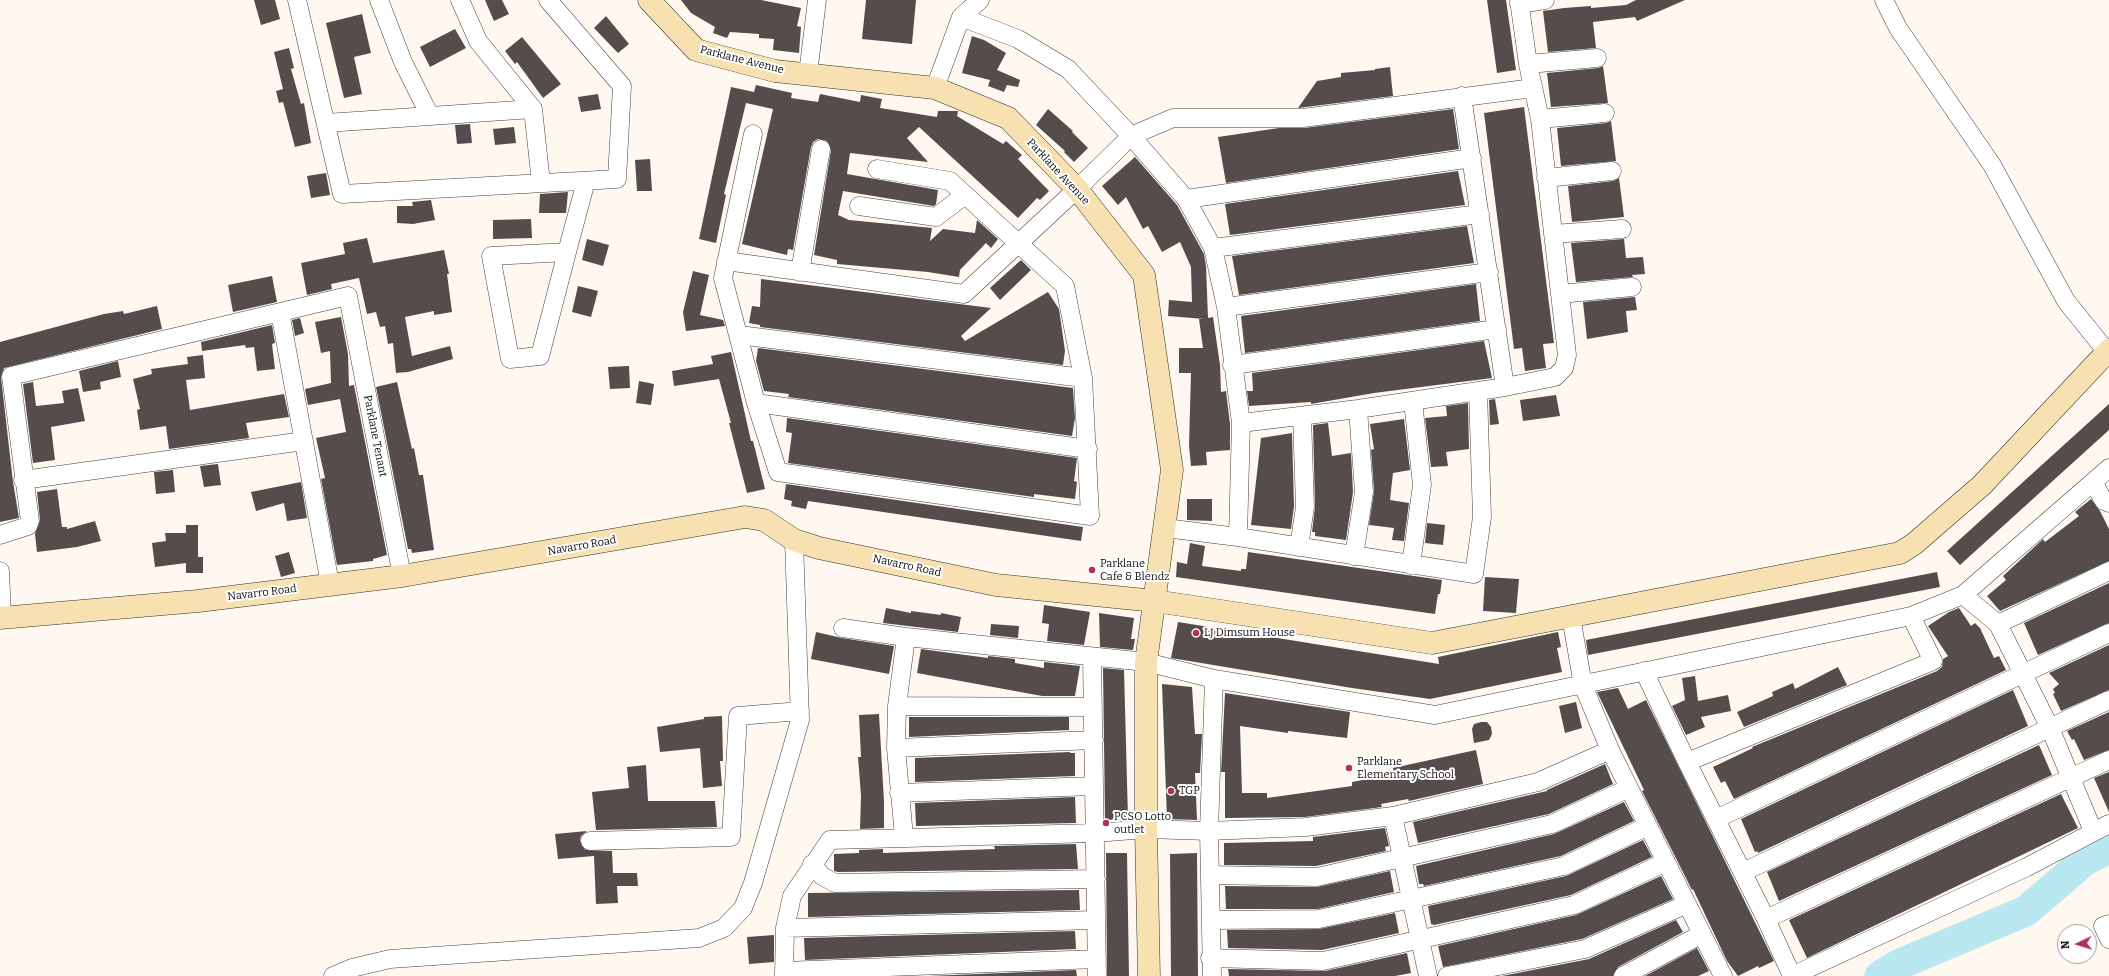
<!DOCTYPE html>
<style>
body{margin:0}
#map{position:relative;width:2109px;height:976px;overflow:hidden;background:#fef8f0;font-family:Bitter,serif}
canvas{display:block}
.north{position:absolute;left:2057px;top:924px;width:40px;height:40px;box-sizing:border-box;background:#fff;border:1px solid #9f9f9f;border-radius:50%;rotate:266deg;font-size:11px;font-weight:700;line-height:16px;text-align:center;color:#0e0e0e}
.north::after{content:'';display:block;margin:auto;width:14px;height:18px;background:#b23254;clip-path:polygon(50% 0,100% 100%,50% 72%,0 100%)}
</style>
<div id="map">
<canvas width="2109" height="976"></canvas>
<div class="north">N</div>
</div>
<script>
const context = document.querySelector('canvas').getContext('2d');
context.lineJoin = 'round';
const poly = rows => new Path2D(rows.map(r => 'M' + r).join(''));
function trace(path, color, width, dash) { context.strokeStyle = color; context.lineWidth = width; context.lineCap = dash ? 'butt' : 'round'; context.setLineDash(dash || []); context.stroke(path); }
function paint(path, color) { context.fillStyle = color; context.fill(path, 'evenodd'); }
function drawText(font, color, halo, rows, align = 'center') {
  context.font = font + ' Bitter,serif'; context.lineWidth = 4; context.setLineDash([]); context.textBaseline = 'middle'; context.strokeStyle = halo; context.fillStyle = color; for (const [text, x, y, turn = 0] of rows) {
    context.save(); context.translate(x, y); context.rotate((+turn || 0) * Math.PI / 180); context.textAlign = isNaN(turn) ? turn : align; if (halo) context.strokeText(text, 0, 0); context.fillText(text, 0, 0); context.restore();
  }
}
trace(poly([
 [1880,976,1900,964,2026,911,2084,861,2109,848]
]), '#b9e8f1', 31);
paint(poly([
 [254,0,275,0,280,19,261,25],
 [485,0,502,0,509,14,494,21],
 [681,0,761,0,801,8,797,26,801,27,799,53,773,50,774,39,759,38,759,34,730,32,727,38,713,33,715,27,691,13],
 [866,0,916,0,912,44,862,39],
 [1487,0,1506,0,1516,70,1497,73],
 [1636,0,1685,0,1637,21,1635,17,1593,22,1596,48,1548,52,1543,11,1564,8,1591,6,1591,8,1626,5],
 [362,14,371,53,354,57,362,94,344,98,326,23],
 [606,16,629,44,618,53,594,28],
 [455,29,466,48,430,67,420,47],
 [972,36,984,40,1006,53,997,70,1020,80,1018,87,1007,85,1004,92,988,86,990,80,962,73],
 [522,37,561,84,543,98,517,62,515,64,505,51],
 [289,48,294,68,291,69,301,104,304,103,311,143,295,147,283,102,279,103,276,91,283,89,274,52],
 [1603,66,1608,103,1551,107,1547,73,1598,68],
 [1390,67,1393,96,1298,108,1317,81,1341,77,1341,73,1375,70,1375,69],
 [756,85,792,93,791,98,818,102,820,94,860,102,861,95,882,99,880,108,937,117,938,111,958,111,957,116,1003,144,1006,141,1022,155,1018,159,1049,191,1040,200,1037,198,1018,218,919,127,907,138,928,162,850,153,847,174,938,190,936,204,934,206,843,191,838,215,849,220,932,228,930,241,943,229,975,233,977,220,998,239,991,248,986,243,960,270,959,277,928,272,837,264,837,260,814,255,831,150,827,141,818,139,813,142,811,147,793,250,788,249,787,255,742,244,773,109,746,103,724,194,726,195,716,243,699,239,731,87,754,92],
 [598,94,601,109,581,112,578,97],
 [1524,107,1554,343,1543,344,1546,368,1525,371,1522,348,1514,349,1484,113],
 [1048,109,1073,131,1072,132,1088,148,1074,162,1064,152,1065,151,1036,125],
 [1453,109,1459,149,1226,183,1218,137,1279,128,1304,128],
 [1611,121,1616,161,1561,166,1557,128,1606,123],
 [470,124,472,143,457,144,455,125],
 [514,127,516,143,495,145,493,129],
 [1135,157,1177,205,1204,254,1206,266,1208,318,1213,317,1220,365,1221,392,1226,391,1230,424,1230,450,1206,452,1207,465,1191,466,1189,446,1191,373,1179,373,1179,348,1203,348,1199,319,1204,319,1168,316,1169,300,1192,302,1191,267,1180,242,1162,252,1148,226,1143,229,1126,197,1118,205,1102,186],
 [650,159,652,191,637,191,635,160],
 [1458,171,1465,205,1230,235,1225,204],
 [326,173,330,195,311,198,307,176],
 [1619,178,1624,217,1572,222,1568,186,1613,181],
 [568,192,566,213,539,213,540,194],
 [431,200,435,220,413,224,397,223,397,206,413,206,412,202],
 [531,219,532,238,493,239,493,220],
 [1467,226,1474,263,1239,295,1232,256],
 [367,238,373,263,444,250,449,274,447,274,452,312,434,315,434,311,405,317,412,356,450,346,453,359,408,372,396,373,393,343,388,344,385,326,380,327,376,312,367,314,359,278,331,284,332,289,307,295,301,263,345,254,343,243],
 [587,239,609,245,603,266,582,260],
 [1624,239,1626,258,1643,257,1645,274,1632,275,1633,277,1576,282,1571,243],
 [1021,260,1031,270,1000,300,990,288],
 [693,271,709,275,700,315,723,320,725,326,686,331,683,312],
 [272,276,277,302,233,312,228,285],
 [761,279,991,308,961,336,965,341,1048,292,1059,309,1065,351,1063,365,760,327,760,325,749,323,752,306,760,307],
 [1476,284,1480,321,1245,353,1241,316],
 [578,286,598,291,591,317,572,312],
 [1635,297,1637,310,1626,311,1628,332,1587,339,1583,302],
 [157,306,162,329,4,368,1,377,13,482,19,518,0,522,0,342,104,314,123,311,124,314],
 [341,317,348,354,349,386,354,385,387,555,373,559,373,561,337,565,321,479,325,478,316,438,346,432,340,399,308,405,305,389,331,383,330,351,321,353,315,322],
 [300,318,304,333,295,336,292,320],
 [272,325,275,343,272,344,275,369,257,371,254,347,246,348,245,345,202,351,201,342],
 [1484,341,1492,378,1374,393,1311,404,1311,402,1249,406,1247,391,1253,391,1252,373],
 [758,348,1073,388,1075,418,1072,436,788,397,789,394,764,391,756,361],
 [731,352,751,441,753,441,765,489,747,493,729,423,731,423,719,379,674,386,672,371,713,364,711,356],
 [203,355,205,378,186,380,190,410,284,394,289,417,246,423,249,438,169,449,166,426,140,430,137,410,140,409,133,379,152,374,151,369,188,364,187,357],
 [118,361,121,377,100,382,101,389,83,392,79,371],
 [629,366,630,388,610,389,608,367],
 [639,381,654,384,651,405,636,403],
 [33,382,36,406,64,403,62,391,78,388,85,421,51,427,55,460,33,463,23,384],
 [397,382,412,449,414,448,419,475,423,475,434,550,412,553,411,549,408,549,376,387],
 [1556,395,1560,416,1523,421,1520,400],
 [1495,399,1499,424,1490,425,1489,400],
 [1468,403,1469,449,1446,452,1448,466,1431,467,1425,418,1447,416,1446,406],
 [2109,404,2109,430,1960,565,1947,551],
 [787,418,1077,458,1074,481,1077,482,1075,499,1034,494,1034,497,788,463,792,433,786,432],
 [1404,419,1410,470,1393,473,1390,500,1409,503,1404,541,1392,540,1394,528,1369,525,1374,491,1371,450,1374,449,1370,424],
 [1328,423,1332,456,1351,453,1353,492,1346,540,1315,536,1315,532,1312,532,1315,507,1313,425],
 [1292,433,1294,506,1291,529,1251,525,1261,438],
 [218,464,221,485,204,487,200,466],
 [173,470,175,492,156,494,154,472],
 [301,482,307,518,287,521,284,503,256,511,251,492],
 [786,484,1083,527,1081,541,808,501,806,509,791,506,792,501,784,499],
 [57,489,62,527,67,527,67,529,95,521,101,541,77,547,37,552,35,534,40,520,37,492],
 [1187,499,1212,499,1212,521,1187,520],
 [2091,499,2100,511,2109,529,2109,561,2000,611,1987,596,2006,580,2003,576,2043,539,2045,542,2079,516,2075,512],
 [1427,523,1445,525,1443,545,1425,543],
 [186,525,198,525,198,557,203,557,203,573,186,573,186,563,155,567,152,543,166,541,165,533,186,533],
 [1190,543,1205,546,1202,566,1241,571,1241,569,1246,569,1248,552,1442,580,1440,594,1438,594,1435,614,1176,577,1177,562,1187,564],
 [289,552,295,573,281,577,275,556],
 [1937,572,1940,587,1588,655,1586,640],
 [1485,577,1519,579,1516,613,1483,611],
 [2109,583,2109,623,2038,655,2024,623],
 [1044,605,1090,612,1084,645,1047,641,1049,624,1042,623],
 [886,608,911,613,911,611,941,615,941,613,961,617,958,632,883,623],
 [1959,608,1971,626,1975,623,1980,628,1994,658,1999,656,2006,670,1734,799,1725,781,1721,783,1713,767,1753,748,1752,747,1937,671,1942,667,1943,659,1948,656,1928,626,1949,612],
 [1099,613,1134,618,1131,639,1135,639,1133,650,1100,647],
 [1178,622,1439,664,1438,657,1558,632,1561,647,1557,648,1562,672,1430,699,1352,688,1171,658],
 [991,624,1019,626,1018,638,990,635],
 [816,632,842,638,894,646,889,674,811,659],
 [2109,645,2109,690,2061,711,2053,694,2055,693,2053,689,2059,684,2049,673],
 [921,649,988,658,988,656,1015,659,1015,663,1044,668,1044,662,1080,666,1075,696,1042,696,917,673],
 [1838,667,1847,685,1744,727,1737,712,1773,696,1772,692,1793,683,1795,689],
 [1103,668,1124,670,1128,819,1105,820],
 [1695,676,1698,701,1728,695,1731,711,1701,717,1705,727,1686,735,1672,706,1685,700,1682,678],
 [1162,684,1192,687,1195,734,1202,734,1200,773,1195,773,1197,820,1167,819],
 [1618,688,1628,709,1646,700,1774,961,1759,968,1758,966,1738,976,1727,961,1693,889,1692,890,1642,791,1644,790,1597,692],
 [2013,690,2028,726,1758,853,1757,851,1755,852,1741,819],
 [1225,693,1350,712,1347,738,1288,731,1288,733,1240,726,1242,793,1267,793,1267,798,1352,786,1352,782,1394,774,1393,768,1476,750,1483,784,1409,801,1408,799,1381,804,1382,807,1305,817,1225,818,1225,772,1221,772],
 [1576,702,1582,728,1565,733,1559,706],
 [2109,712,2109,750,2084,760,2074,739,2072,740,2067,731],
 [879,714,884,802,884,828,860,829,861,796,858,757,861,757,859,715],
 [722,716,723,761,720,761,722,786,703,788,700,748,660,752,657,727,704,719,704,717],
 [909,717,1069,717,1069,730,909,737],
 [1481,722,1487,722,1491,727,1492,734,1489,740,1474,743,1472,729,1474,724],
 [2039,745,2052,775,1779,901,1767,872],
 [1070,752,1070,753,1075,753,1075,776,915,782,915,758],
 [1605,764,1613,784,1549,814,1418,843,1413,822,1547,791,1547,790],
 [646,765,648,801,715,801,717,827,596,830,592,792,629,788,627,767],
 [2109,772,2109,812,2094,778],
 [2061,794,2078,828,1807,958,1789,920],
 [1075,797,1076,823,916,826,915,803],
 [1624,802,1634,821,1561,856,1424,886,1423,884,1419,884,1416,866,1554,834],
 [1385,828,1389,846,1385,847,1386,851,1316,866,1224,865,1224,843,1313,841,1313,837],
 [587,831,581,836,580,841,585,850,612,851,613,873,637,873,638,886,617,886,618,903,596,904,594,856,558,859,555,834],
 [1643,840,1652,857,1571,895,1434,925,1431,924,1428,906,1566,876],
 [1076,844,1078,869,838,872,834,871,834,854,859,853,859,850,883,849,883,853,995,849,994,846],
 [1106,853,1127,853,1129,976,1107,976],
 [1197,853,1198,976,1171,976,1170,854],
 [1390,871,1394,892,1318,909,1226,909,1225,886,1317,887],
 [1661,876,1673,899,1582,939,1443,967,1438,946,1576,915],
 [1079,890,1080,910,808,917,808,893],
 [1395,913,1399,933,1322,950,1228,948,1227,930,1319,929],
 [1676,920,1683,932,1618,967,1613,976,1502,976,1589,959],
 [1075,931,1076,949,805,960,804,938],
 [774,935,774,962,749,964,747,937],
 [1697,948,1709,971,1698,976,1645,976],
 [1407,953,1411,973,1395,976,1229,976,1228,969,1325,971],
 [1076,970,1077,976,928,976]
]), '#554d4b');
const street = poly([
 [297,0,342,194,617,179,622,86,548,0],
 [379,0,403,62,430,116],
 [460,0,478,41,533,109,541,183],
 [1884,0,1898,28,1992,165,2066,301,2107,352],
 [1519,4,1545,0],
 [961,17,1018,39,1068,69,1131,136,1186,199,1213,248,1226,307,1241,423,1238,537],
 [1528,64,1597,58],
 [808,74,817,0],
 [935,88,961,17,980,0],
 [1462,96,1505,387],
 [1540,119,1605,113],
 [326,123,533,109],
 [753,134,723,278,756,403,778,472,1090,516,1083,378,1065,286,950,181,877,169],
 [1546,178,1612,171],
 [1186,199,1472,158],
 [859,206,936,217,965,195],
 [1553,234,1622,229],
 [1213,248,1480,214],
 [567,252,491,256,510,359,540,356,567,252,586,181],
 [726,261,964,294,1077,189,1131,136,1173,118,1303,118,1533,88],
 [800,272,821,149],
 [1560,294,1632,287],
 [1226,307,1489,272],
 [280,312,330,584],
 [739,335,1083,378],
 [1232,365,1497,329],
 [756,403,1088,449],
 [1241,423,1358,409,1505,387,1555,377,1564,368,1567,355,1540,119,1528,64,1519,0],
 [23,480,304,441],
 [2093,482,2104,501,2109,503],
 [1165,528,1238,537,1474,574,1482,517,1478,391],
 [0,535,28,526,30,521,11,376,348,296,402,576],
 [1299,547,1305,507,1302,416],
 [1354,556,1364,492,1358,409],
 [1411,565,1422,485,1413,401],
 [0,571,2,618],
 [1963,595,1998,624,2050,728,2093,831],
 [1571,617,1583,685,1610,750,1723,976],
 [1998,624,2109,571],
 [843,628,906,637,1146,662,1214,679,1435,715,1911,616,1963,595,2109,468],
 [1092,657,1097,976],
 [1644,671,1687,762,1766,919,1792,976],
 [897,706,1093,707],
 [896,748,1094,740],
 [1687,762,1933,661,1911,616],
 [899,793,1094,786],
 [1393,816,1428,976],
 [1716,819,2109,633],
 [904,837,896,748,897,706,906,637],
 [590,841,731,837,738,716,800,711],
 [812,864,822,876,835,883,1096,879],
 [1743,872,2109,700],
 [1211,875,1317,877,1552,824,1629,788],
 [1766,919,2109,760],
 [1212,920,1319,919,1564,866,1648,826],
 [2109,924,2103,926,2109,939],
 [785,928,1096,920],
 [1210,958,1323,961,1574,905,1666,862],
 [784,971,1097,959],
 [333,976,352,968,390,959,699,938,724,928,743,908,753,883,800,720,794,540],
 [784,976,785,928,792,896,830,840,1095,833,1146,829,1209,831,1306,827,1393,816,1538,782,1610,750],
 [1212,976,1209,831,1214,679],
 [1447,976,1585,949,1687,904],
 [1623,976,1702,934],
 [1792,976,2027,867,2109,824]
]);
const secondary = poly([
 [649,0,696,50,775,71,935,88,1008,118,1077,189,1144,275,1172,470,1146,662,1146,829,1149,976],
 [0,618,198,601,402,576,745,517,764,520,794,540,819,548,996,585,1155,601,1432,643,1900,553,1914,544,1982,485,2109,350]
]);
trace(street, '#414141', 19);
trace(secondary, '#303030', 23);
trace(street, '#fff', 18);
trace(secondary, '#f8e1b1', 22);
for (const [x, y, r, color] of [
 [1092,570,4,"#b23254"],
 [1196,633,4,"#b23254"],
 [1349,768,4,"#b23254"],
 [1171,791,4,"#b23254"],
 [1106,823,4,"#b23254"]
]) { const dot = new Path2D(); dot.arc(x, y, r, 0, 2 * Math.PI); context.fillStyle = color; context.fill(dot); trace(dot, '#fff', 1.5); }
drawText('11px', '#0e0e0e', '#fff', [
 ["Parklane Avenue",742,60,14],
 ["Parklane Avenue",1058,172,47],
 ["Parklane Tenant",375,436,79],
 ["Navarro Road",582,546,-10],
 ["Navarro Road",907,566,12],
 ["Navarro Road",262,593,-7]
]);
drawText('11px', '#0e0e0e', '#fff', [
 ["Parklane",1100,564],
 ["Cafe & Blendz",1100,577],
 ["LJ Dimsum House",1204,633],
 ["Parklane",1357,762],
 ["Elementary School",1357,775],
 ["TGP",1179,791],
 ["PCSO Lotto",1114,817],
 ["outlet",1114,830]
], 'left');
</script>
